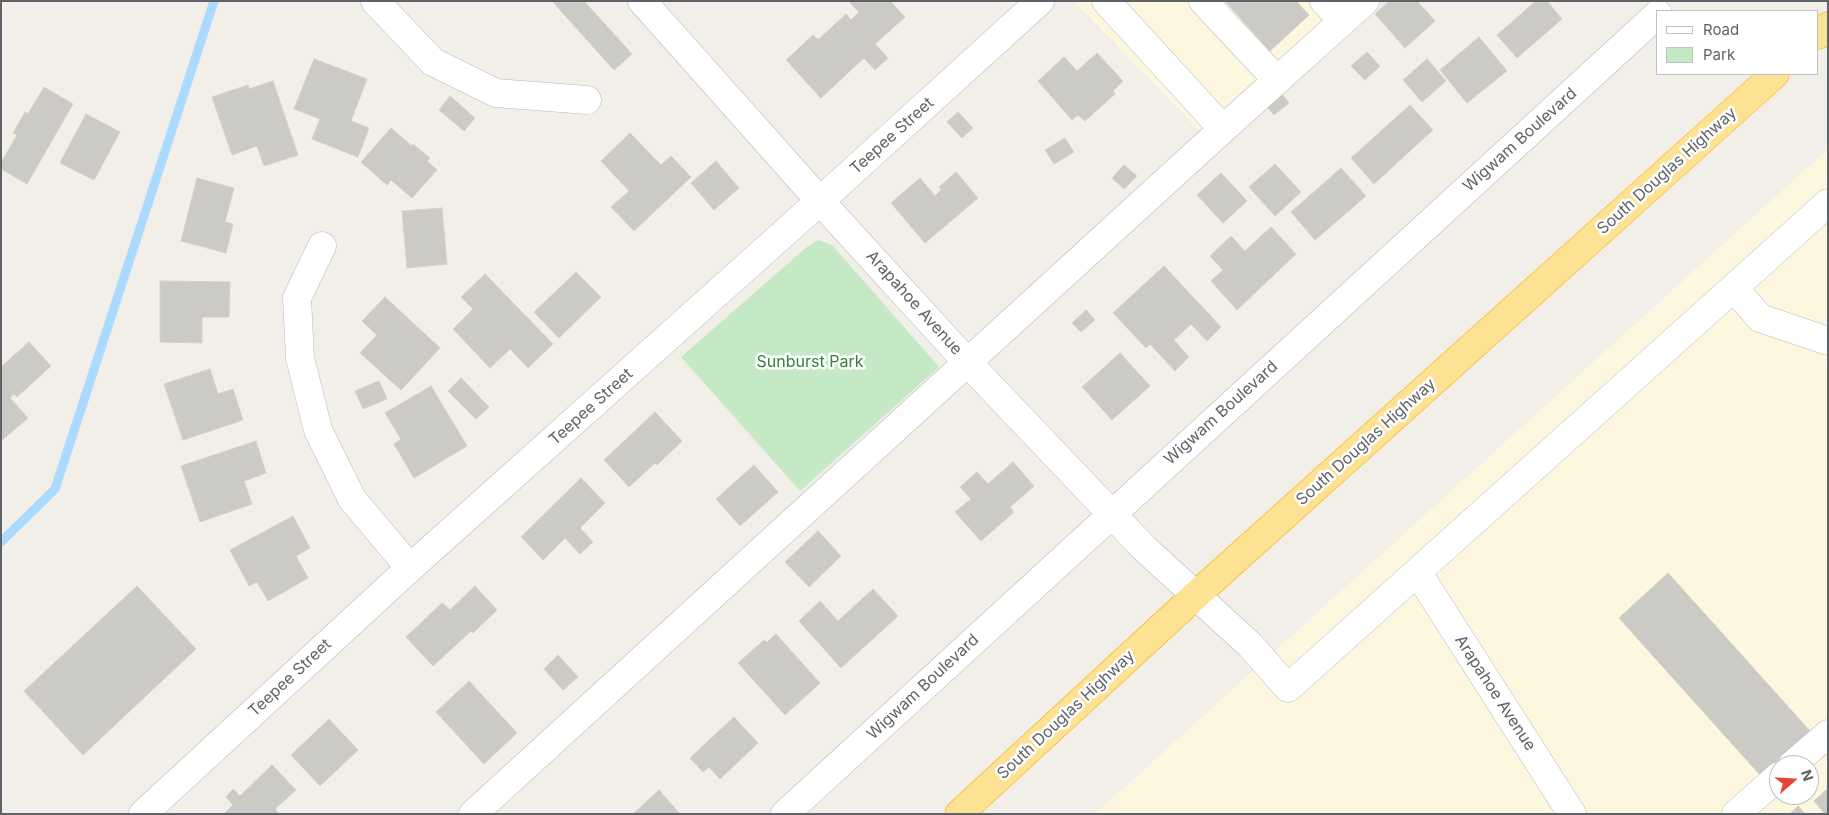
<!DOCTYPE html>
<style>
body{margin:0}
#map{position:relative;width:1829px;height:815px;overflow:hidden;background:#f1efe8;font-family:Inter,sans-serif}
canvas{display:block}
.frame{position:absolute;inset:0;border:2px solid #5f6368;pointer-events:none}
.legend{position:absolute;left:1656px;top:10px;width:162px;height:65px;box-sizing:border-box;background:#fff;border:1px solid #bfc1c3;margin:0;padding:6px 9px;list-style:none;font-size:15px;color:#5f6368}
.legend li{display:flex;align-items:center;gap:10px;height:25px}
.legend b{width:25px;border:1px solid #bfc1c3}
.north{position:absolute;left:1769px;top:755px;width:50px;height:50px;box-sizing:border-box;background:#fff;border:1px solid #bfc1c3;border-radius:50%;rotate:71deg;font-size:14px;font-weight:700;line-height:20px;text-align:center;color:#5f6368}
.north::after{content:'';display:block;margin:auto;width:18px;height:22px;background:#ea4335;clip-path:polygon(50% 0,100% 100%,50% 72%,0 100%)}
</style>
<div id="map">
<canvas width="1829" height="815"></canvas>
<div class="frame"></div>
<ul class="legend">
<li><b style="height:6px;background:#fff"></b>Road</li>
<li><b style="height:14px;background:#c5e8c5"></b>Park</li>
</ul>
<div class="north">N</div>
</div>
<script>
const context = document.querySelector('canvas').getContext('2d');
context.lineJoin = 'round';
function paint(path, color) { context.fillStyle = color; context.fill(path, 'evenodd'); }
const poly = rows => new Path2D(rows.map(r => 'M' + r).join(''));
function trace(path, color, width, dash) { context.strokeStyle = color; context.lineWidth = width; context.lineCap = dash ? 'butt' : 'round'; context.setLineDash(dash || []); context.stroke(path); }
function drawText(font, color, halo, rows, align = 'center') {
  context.font = font + ' Inter,sans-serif'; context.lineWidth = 5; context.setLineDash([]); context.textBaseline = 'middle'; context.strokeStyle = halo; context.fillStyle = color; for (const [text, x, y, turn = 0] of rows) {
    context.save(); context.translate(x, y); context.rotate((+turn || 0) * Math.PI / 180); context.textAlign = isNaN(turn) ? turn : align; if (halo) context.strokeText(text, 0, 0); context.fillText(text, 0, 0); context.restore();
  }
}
paint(poly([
 [1074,1,1381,1,1217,149],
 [1828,149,1828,814,1094,814,1124,788],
 [1779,765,1809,765,1809,795,1779,795]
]), '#fef7e0');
paint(poly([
 [818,240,832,245,939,367,800,491,681,357,808,246]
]), '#c5e8c5');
trace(poly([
 [1,542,55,489,214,1]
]), '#aadaff', 9);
const building = poly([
 [552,1,584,1,632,54,614,70,552,1],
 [852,1,890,1,905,17,875,44,888,58,875,70,864,58,821,98,786,60,813,35,818,40,846,14,851,20,859,12,850,3,852,1],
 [1225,1,1296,1,1309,15,1270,51,1225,1],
 [1389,1,1417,1,1435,21,1405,48,1375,14,1389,1],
 [1536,1,1547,1,1562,19,1517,58,1497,35,1536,1],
 [1479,37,1507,71,1467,103,1440,70,1479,37],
 [1367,52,1380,66,1365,80,1351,66,1367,52],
 [1097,53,1123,81,1113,91,1115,94,1085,121,1078,115,1072,120,1038,81,1064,57,1077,71,1097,53],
 [314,59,367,79,351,121,369,128,358,157,312,139,320,119,294,109,314,59],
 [1427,59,1446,81,1422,102,1403,80,1427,59],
 [273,81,298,155,264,166,257,146,232,155,212,97,248,85,249,89,273,81],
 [44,87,73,104,27,184,1,169,1,163,17,135,13,133,25,112,28,114,44,87],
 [1281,93,1289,103,1274,115,1266,106,1281,93],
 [450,96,475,118,464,131,439,110,450,96],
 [1410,105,1433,130,1374,184,1351,158,1410,105],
 [958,112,973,128,962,138,947,122,958,112],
 [86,114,120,132,94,180,60,163,86,114],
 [391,128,412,146,413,144,430,158,427,161,437,170,412,198,391,180,387,185,361,162,391,128],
 [630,133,661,165,671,156,691,177,634,231,611,207,629,191,601,161,630,133],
 [1065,138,1074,152,1054,164,1045,150,1065,138],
 [716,161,739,188,714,210,691,183,716,161],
 [1275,164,1301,192,1275,216,1249,187,1275,164],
 [1124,165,1137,176,1124,189,1112,178,1124,165],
 [1341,168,1366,196,1315,240,1291,212,1341,168],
 [956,172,978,198,925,243,891,203,920,178,935,196,941,190,939,187,956,172],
 [1221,173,1247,201,1223,223,1197,195,1221,173],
 [197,178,234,188,225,222,233,224,226,253,181,241,197,178],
 [442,208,447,264,407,268,402,211,442,208],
 [1271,227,1296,254,1237,310,1211,281,1223,270,1210,256,1231,236,1245,251,1271,227],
 [1164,266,1221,327,1207,341,1191,324,1174,340,1189,357,1175,371,1150,344,1146,348,1113,313,1164,266],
 [576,272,601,297,559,338,534,312,576,272],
 [485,274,553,344,528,368,510,349,490,368,453,329,473,309,461,297,485,274],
 [160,281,230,282,229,317,202,317,202,343,160,342,160,281],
 [385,297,440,348,401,390,360,353,377,335,362,321,385,297],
 [1086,310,1095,320,1081,332,1072,323,1086,310],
 [29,342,51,366,17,397,14,394,10,398,28,418,1,441,1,367,29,342],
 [1120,353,1150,386,1112,420,1082,387,1120,353],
 [210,369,218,394,233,389,243,420,183,440,164,384,210,369],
 [461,378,489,407,476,419,448,391,461,378],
 [379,381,387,399,363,409,355,391,379,381],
 [431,386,467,446,414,478,394,444,401,439,385,413,431,386],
 [655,412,682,441,657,465,655,463,629,487,604,460,655,412],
 [256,441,266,473,244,481,252,504,200,522,181,466,256,441],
 [1013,462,1034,486,1010,507,1014,512,981,541,955,512,971,499,960,487,977,472,988,484,1013,462],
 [754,465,778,492,740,526,716,499,754,465],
 [581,478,605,503,580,528,593,542,580,554,565,538,543,560,521,537,581,478],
 [293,516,310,548,296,556,308,578,268,601,257,582,249,586,230,550,293,516],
 [818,531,841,556,809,587,785,562,818,531],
 [1668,573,1810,731,1761,776,1619,618,1668,573],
 [137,586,196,649,83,755,24,691,137,586],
 [475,586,497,610,473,633,471,631,433,666,406,637,442,603,450,610,475,586],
 [873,589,898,616,841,668,799,621,820,601,838,621,873,589],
 [776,634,820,683,785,715,738,663,764,640,767,642,776,634],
 [558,655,578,677,563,690,544,669,558,655],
 [469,681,517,733,484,764,436,712,469,681],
 [734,717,758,743,720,779,709,767,703,772,690,758,734,717],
 [329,719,358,750,320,786,291,755,329,719],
 [272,765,296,790,275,809,279,814,224,814,233,805,226,797,233,789,240,796,272,765],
 [1828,788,1828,814,1825,814,1814,801,1828,788],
 [659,790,680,814,633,814,659,790],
 [1798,806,1805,814,1790,814,1798,806]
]);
paint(building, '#cccac5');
trace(building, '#d6d1c6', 1);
const minor = poly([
 [375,1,433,62,496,93,587,100],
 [642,1,820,201,968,363,1144,548,1250,645,1288,688,1828,203],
 [1106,1,1223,129],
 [1203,1,1277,80],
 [1324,1,1343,21],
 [322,246,297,298,300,358,318,430,352,499,410,568],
 [1734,288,1760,318,1828,341],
 [1418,573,1572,814],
 [1792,765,1828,734],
 [143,814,410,568,820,201,1040,1],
 [473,814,1223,129,1365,1],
 [785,814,1658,14],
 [1736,814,1779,776]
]);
const highway = poly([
 [1818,35,1828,26],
 [959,814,1195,596,1775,74]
]);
trace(minor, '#b5b8bc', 29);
trace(highway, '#f9ab00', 29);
trace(minor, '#fff', 28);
trace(highway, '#fde293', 28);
drawText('16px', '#5f6368', '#fff', [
 ["Teepee Street",892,136,-42],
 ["Wigwam Boulevard",1520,140,-42],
 ["South Douglas Highway",1667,171,-42],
 ["Arapahoe Avenue",914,303,48],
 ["Teepee Street",591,407,-42],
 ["Wigwam Boulevard",1221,413,-42],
 ["South Douglas Highway",1366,442,-42],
 ["Teepee Street",290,678,-43],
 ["Wigwam Boulevard",923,687,-43],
 ["Arapahoe Avenue",1495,693,57],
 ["South Douglas Highway",1066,715,-43]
]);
drawText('16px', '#348238', '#fff', [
 ["Sunburst Park",810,362]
]);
</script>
